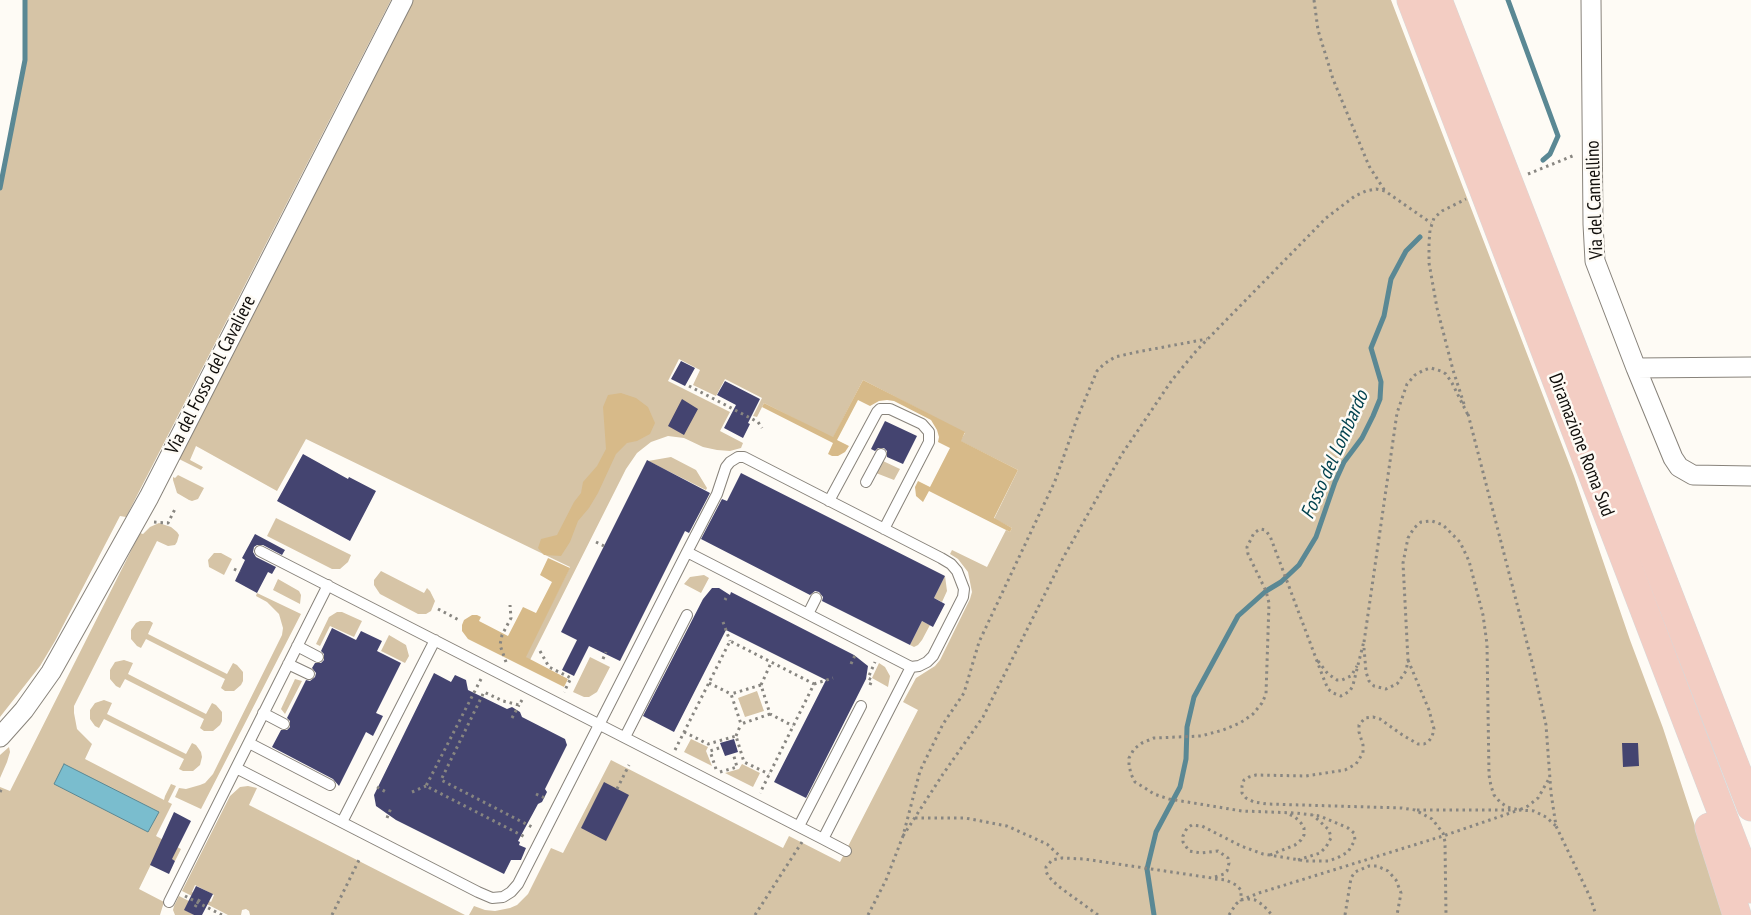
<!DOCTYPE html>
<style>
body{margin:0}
canvas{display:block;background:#fefbf5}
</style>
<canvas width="1751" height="915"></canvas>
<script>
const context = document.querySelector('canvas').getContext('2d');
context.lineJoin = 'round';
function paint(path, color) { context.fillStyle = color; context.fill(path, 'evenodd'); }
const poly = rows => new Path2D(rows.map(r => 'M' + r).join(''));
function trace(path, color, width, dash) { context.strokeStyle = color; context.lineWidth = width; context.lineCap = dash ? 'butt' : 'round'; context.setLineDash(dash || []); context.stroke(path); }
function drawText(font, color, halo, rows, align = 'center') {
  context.font = font + ' "PT Sans Narrow",sans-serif'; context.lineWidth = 5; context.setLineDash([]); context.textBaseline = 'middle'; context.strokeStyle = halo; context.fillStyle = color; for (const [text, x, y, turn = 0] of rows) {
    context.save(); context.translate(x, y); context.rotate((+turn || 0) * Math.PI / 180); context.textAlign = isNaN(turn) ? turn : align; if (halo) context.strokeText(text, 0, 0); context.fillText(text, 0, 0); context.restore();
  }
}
paint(poly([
 [25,0,391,0,126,517,120,516,55,641,40,666,0,717,0,188,25,60],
 [411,0,1391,0,1574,476,1630,640,1663,728,1724,915,469,915,474,906,485,910,495,911,510,908,517,905,528,894,551,848,563,853,611,760,783,848,789,836,840,862,918,710,903,702,916,678,935,666,940,660,970,599,972,592,968,572,958,559,950,554,952,550,987,567,1006,530,1010,532,1012,528,994,519,1018,470,960,441,965,433,863,380,833,438,764,403,757,417,753,416,762,398,725,379,716,396,693,385,700,370,679,359,668,381,730,412,720,431,743,443,741,448,730,451,717,450,703,447,684,438,668,436,651,442,637,453,626,469,530,660,525,657,570,567,306,439,277,491,196,446,190,460,203,467,201,470,177,458],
 [671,457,696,470,707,488,706,490,648,461],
 [883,461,900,469,894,480,876,473],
 [178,475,204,488,198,499,192,501,189,500,177,493,173,480,173,477,175,478],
 [276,518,351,555,348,562,340,569,332,569,267,536],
 [159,523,171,527,177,532,179,535,177,542,175,545,168,546,157,541,74,706,74,713,77,729,92,744,85,759,164,800,165,796,171,784,176,786,168,802,172,804,156,836,181,849,175,861,157,852,139,889,164,902,160,915,0,915,0,787,10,791,140,533,143,534,150,527],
 [214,553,221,553,232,559,224,575,209,567,208,560],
 [381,571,424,593,427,588,430,591,435,601,431,611,426,614,418,614,380,594,374,585,374,580],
 [704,575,709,578,701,593,684,584,690,577],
 [945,576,947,591,942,602,934,598],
 [278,579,299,591,301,595,300,604,273,590],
 [257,593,301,614,201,809,175,797,179,788,186,789,200,785,205,783,213,774,282,635,283,628,279,614,267,602,256,596],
 [337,612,342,612,362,621,354,637,330,626,320,646,316,644,329,617],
 [140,621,150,621,153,623,148,634,227,674,233,663,237,665,243,672,243,681,241,685,234,691,225,691,221,688,225,679,146,639,141,648,137,646,131,639,131,630,136,623],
 [922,621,930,625,922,640,918,645,914,647,910,645],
 [389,635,406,645,409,656,405,663,381,651],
 [590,657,610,667,597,692,589,697,584,697,573,692],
 [124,660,133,663,128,674,206,714,212,703,216,705,222,712,222,721,220,725,213,731,204,731,200,728,204,719,125,679,120,688,116,686,110,679,110,670,115,662],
 [879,663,885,667,890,676,888,687,872,678],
 [295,679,302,681,285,714,281,709],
 [757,691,764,711,745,717,738,698],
 [104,700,112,703,107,714,186,754,192,743,196,745,201,752,202,757,200,765,193,771,183,771,179,769,184,759,104,719,99,728,95,726,90,719,90,710,95,703],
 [691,739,708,747,706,751,712,766,684,752],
 [9,747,10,752,7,762,0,778,0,755],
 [742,764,760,773,753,787,725,773,739,769],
 [248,786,257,788,249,805,465,915,250,915,249,911,246,909,242,910,241,915,228,915,201,901,203,898,211,902,214,895,195,885,192,892,199,896,198,899,182,891,230,796,240,787],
 [179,896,195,904,185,910,194,915,175,915,173,910,174,906]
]), '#d6c4a6');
paint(poly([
 [863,380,965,432,961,441,1018,470,994,518,1012,528,1010,532,929,491,923,502,916,496,915,487,918,481,930,487,950,448,938,442,939,437,937,430,931,420,894,401,887,400,879,401,870,406,858,400,837,440,849,446,845,452,838,456,832,456,828,454,833,443,762,407,764,403,833,437],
 [621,393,636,398,648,407,655,423,650,434,637,441,627,443,616,454,598,493,589,508,578,521,570,542,561,556,544,555,538,548,541,539,557,535,574,502,581,493,583,482,597,466,606,449,603,407,608,395],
 [548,558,570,568,526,657,568,679,564,687,468,639,462,631,462,625,464,620,472,615,477,615,481,617,479,621,508,636,523,607,536,613,552,582,540,575]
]), '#d7ba89');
const water = poly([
 [64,764,159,812,148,832,54,784,64,764]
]);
paint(water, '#7abdce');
trace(water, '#5a8894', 1);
trace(poly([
 [1508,0,1558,136,1550,154,1543,160],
 [0,188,25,60,25,0],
 [1154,915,1147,869,1156,832,1180,787,1186,759,1187,727,1194,697,1238,616,1266,591,1281,582,1299,565,1316,537,1335,482,1344,462,1362,438,1373,416,1380,399,1381,382,1371,348,1384,316,1391,279,1406,251,1420,237]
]), '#5a8894', 5);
paint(poly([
 [681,361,695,368,685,386,671,379],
 [725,381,760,399,748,423,750,424,743,438,724,428,736,405,717,395],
 [682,399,698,409,684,435,668,426],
 [885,421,917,436,903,464,887,457,887,451,884,448,878,448,875,451,871,449],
 [303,454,348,479,349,477,376,491,350,541,277,501],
 [647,460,710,493,689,533,685,531,620,661,589,646,574,676,562,670,577,640,561,632],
 [741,473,945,576,934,598,945,604,933,627,922,621,910,645,822,601,823,597,819,592,815,591,810,595,701,539,722,499,727,501],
 [255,534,285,550,282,555,263,545,257,545,254,547,253,552,256,557,276,567,272,574,268,572,257,593,235,581,245,560,242,558],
 [712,588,719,588,730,595,731,592,854,655,868,666,866,679,806,798,774,782,826,680,726,630,674,732,643,716,703,599],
 [332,628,356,640,361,631,382,641,377,651,401,663,376,713,383,716,373,736,366,732,339,786,333,779,272,747,281,730,287,730,290,727,290,721,287,718,306,680,310,681,315,677,316,673,312,668,315,663,321,663,324,660,324,654,321,651],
 [434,673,451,682,455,675,466,680,468,690,507,709,512,707,520,712,522,717,565,739,567,745,545,789,547,792,542,802,538,804,518,841,520,842,519,845,526,848,521,860,511,860,504,874,396,820,376,806,374,795],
 [734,739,738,752,725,756,720,743],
 [1622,743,1638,743,1639,766,1623,767],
 [604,782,629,795,606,841,581,828],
 [174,812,191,821,172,859,175,861,169,874,150,865],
 [196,886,213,894,202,915,194,915,184,910]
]), '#444470');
const service = poly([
 [866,482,881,454],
 [829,501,877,412,880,409,890,409,922,424,929,432,929,442,884,529],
 [260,551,823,839,911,667],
 [328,585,236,768,478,892,492,898,503,897,511,892,518,884,687,552,717,494,726,467,730,462,738,457,744,457,941,558,951,564,957,571,964,589,963,597,933,656,927,662,919,666,911,667,687,552],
 [808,614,816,598],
 [297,646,318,657],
 [288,664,309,674],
 [263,713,284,724],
 [625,737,687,615],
 [249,743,330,785],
 [342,822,435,640],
 [799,826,861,706],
 [823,839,846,851],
 [169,902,236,768]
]);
const minor = poly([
 [1591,0,1593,224,1595,261,1636,368,1751,367],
 [1636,368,1673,458,1679,467,1693,475,1751,476],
 [0,737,24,710,51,672,149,497,403,0]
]);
const motorway = poly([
 [1411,0,1751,889],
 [1438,0,1751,807],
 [1709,827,1737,915]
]);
trace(service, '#88837b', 12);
trace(minor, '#88837b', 21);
trace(motorway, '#d9d8d8', 29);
trace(poly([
 [1314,0,1318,30,1333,79,1369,166,1385,191],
 [1528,174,1575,155],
 [689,386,758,422,762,428],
 [1464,404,1453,370,1437,308,1429,263,1429,243,1430,230,1434,218,1442,211,1466,199],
 [1468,414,1533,666,1546,725,1551,793,1556,826,1590,897,1596,915],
 [154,522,168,523,175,509],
 [596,542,604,546],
 [234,569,240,572],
 [725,600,726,598],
 [438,609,459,620],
 [723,622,730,641],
 [1364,642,1397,413,1407,384,1415,375,1424,370,1431,368,1441,371,1446,374,1452,383,1468,415],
 [1364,648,1366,672,1369,681,1374,686,1386,689,1397,684,1406,671,1408,660,1403,563,1408,538,1414,528,1421,522,1432,521,1443,525,1460,542,1469,561,1483,615,1487,644,1489,775,1491,786,1494,795,1500,802,1507,807,1519,810,1528,806,1538,798,1550,777],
 [540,651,549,667,571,678,564,692],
 [603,659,606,652],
 [1408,660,1429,710,1434,729,1432,737,1428,742,1424,744,1418,744,1404,736,1380,719,1373,717,1365,718,1359,725,1359,732,1363,745,1363,753,1356,764,1345,770,1306,776,1256,775,1249,777,1244,780,1242,786,1242,793,1246,798,1254,802,1267,804,1402,808,1415,810,1432,819,1443,833,1445,842,1446,915],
 [1318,661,1328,674,1337,680,1342,680,1351,676,1357,666],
 [506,662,500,645,502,635,511,618,510,605],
 [851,664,856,653],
 [481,679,426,786,527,838],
 [709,683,731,694],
 [814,684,833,678],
 [761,685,771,663],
 [870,685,872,680,868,678,875,662],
 [522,700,519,705,503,701,484,692,441,780,532,827],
 [770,714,741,724,731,694,761,685,770,714,793,726],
 [512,718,519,705],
 [684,732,708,744,736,736,744,762,769,774],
 [736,736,741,724],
 [675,750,730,641,814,684,760,793],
 [716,769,710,751,722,747],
 [720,772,737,767,733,753],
 [377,787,386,792],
 [617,789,629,765],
 [0,792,2,788],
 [412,792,426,786],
 [536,794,547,799],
 [1417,810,1513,810],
 [387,818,391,808],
 [915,818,965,818,1007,826,1047,844,1062,858],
 [903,836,943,774,983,717,1063,558,1122,454,1172,380,1197,350,1326,218,1355,196,1366,191,1376,189,1385,191,1431,223],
 [1270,855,1295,845,1301,840,1304,835,1304,828,1301,823,1295,817,1286,813],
 [1298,860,1320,853,1326,847,1331,838,1329,830,1313,815],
 [1215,879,1226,880,1236,885,1241,890,1241,900,1259,893,1443,836,1519,810,1534,811,1546,817,1556,826],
 [185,896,222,915],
 [195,907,201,897],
 [332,915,360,858],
 [755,915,802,842],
 [868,915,886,880,903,836,920,771,943,724,964,693,979,642,1055,481,1078,416,1097,371,1104,364,1115,357,1137,352,1207,339],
 [1098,915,1058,886,1048,876,1046,871,1046,867,1052,860,1062,858,1084,859,1212,878,1224,874,1227,871,1229,863,1228,858,1218,851,1201,853,1189,851,1183,842,1183,836,1187,828,1192,825,1202,826,1241,846,1263,854,1306,861,1329,861,1339,857,1348,852,1355,840,1354,833,1348,828,1320,816,1296,813,1242,811,1169,799,1154,794,1145,788,1135,782,1131,774,1129,765,1129,758,1134,749,1142,743,1154,738,1201,736,1223,730,1240,723,1253,714,1262,703,1266,694,1269,603,1266,591,1248,554,1247,547,1254,533,1260,529,1265,530,1270,536,1323,677,1328,689,1333,693,1341,696,1350,691,1353,685,1364,641],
 [1229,915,1236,904,1241,900,1248,899,1255,900,1263,905,1272,915],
 [1345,915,1351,878,1355,872,1369,866,1377,866,1388,871,1396,880,1401,893,1397,915]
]), '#888681', 3, [2.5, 4]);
trace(service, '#fff', 10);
trace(minor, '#fff', 19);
trace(motorway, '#f3cdc3', 28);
drawText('19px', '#100e0b', '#fefbf5', [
 ["Via del Cannellino",1595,200,-92],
 ["Via del Fosso del Cavaliere",211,375,-63],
 ["Diramazione Roma Sud",1581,445,69]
]);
drawText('italic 20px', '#02424f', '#fefbf5', [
 ["Fosso del Lombardo",1335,455,-66]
]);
</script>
